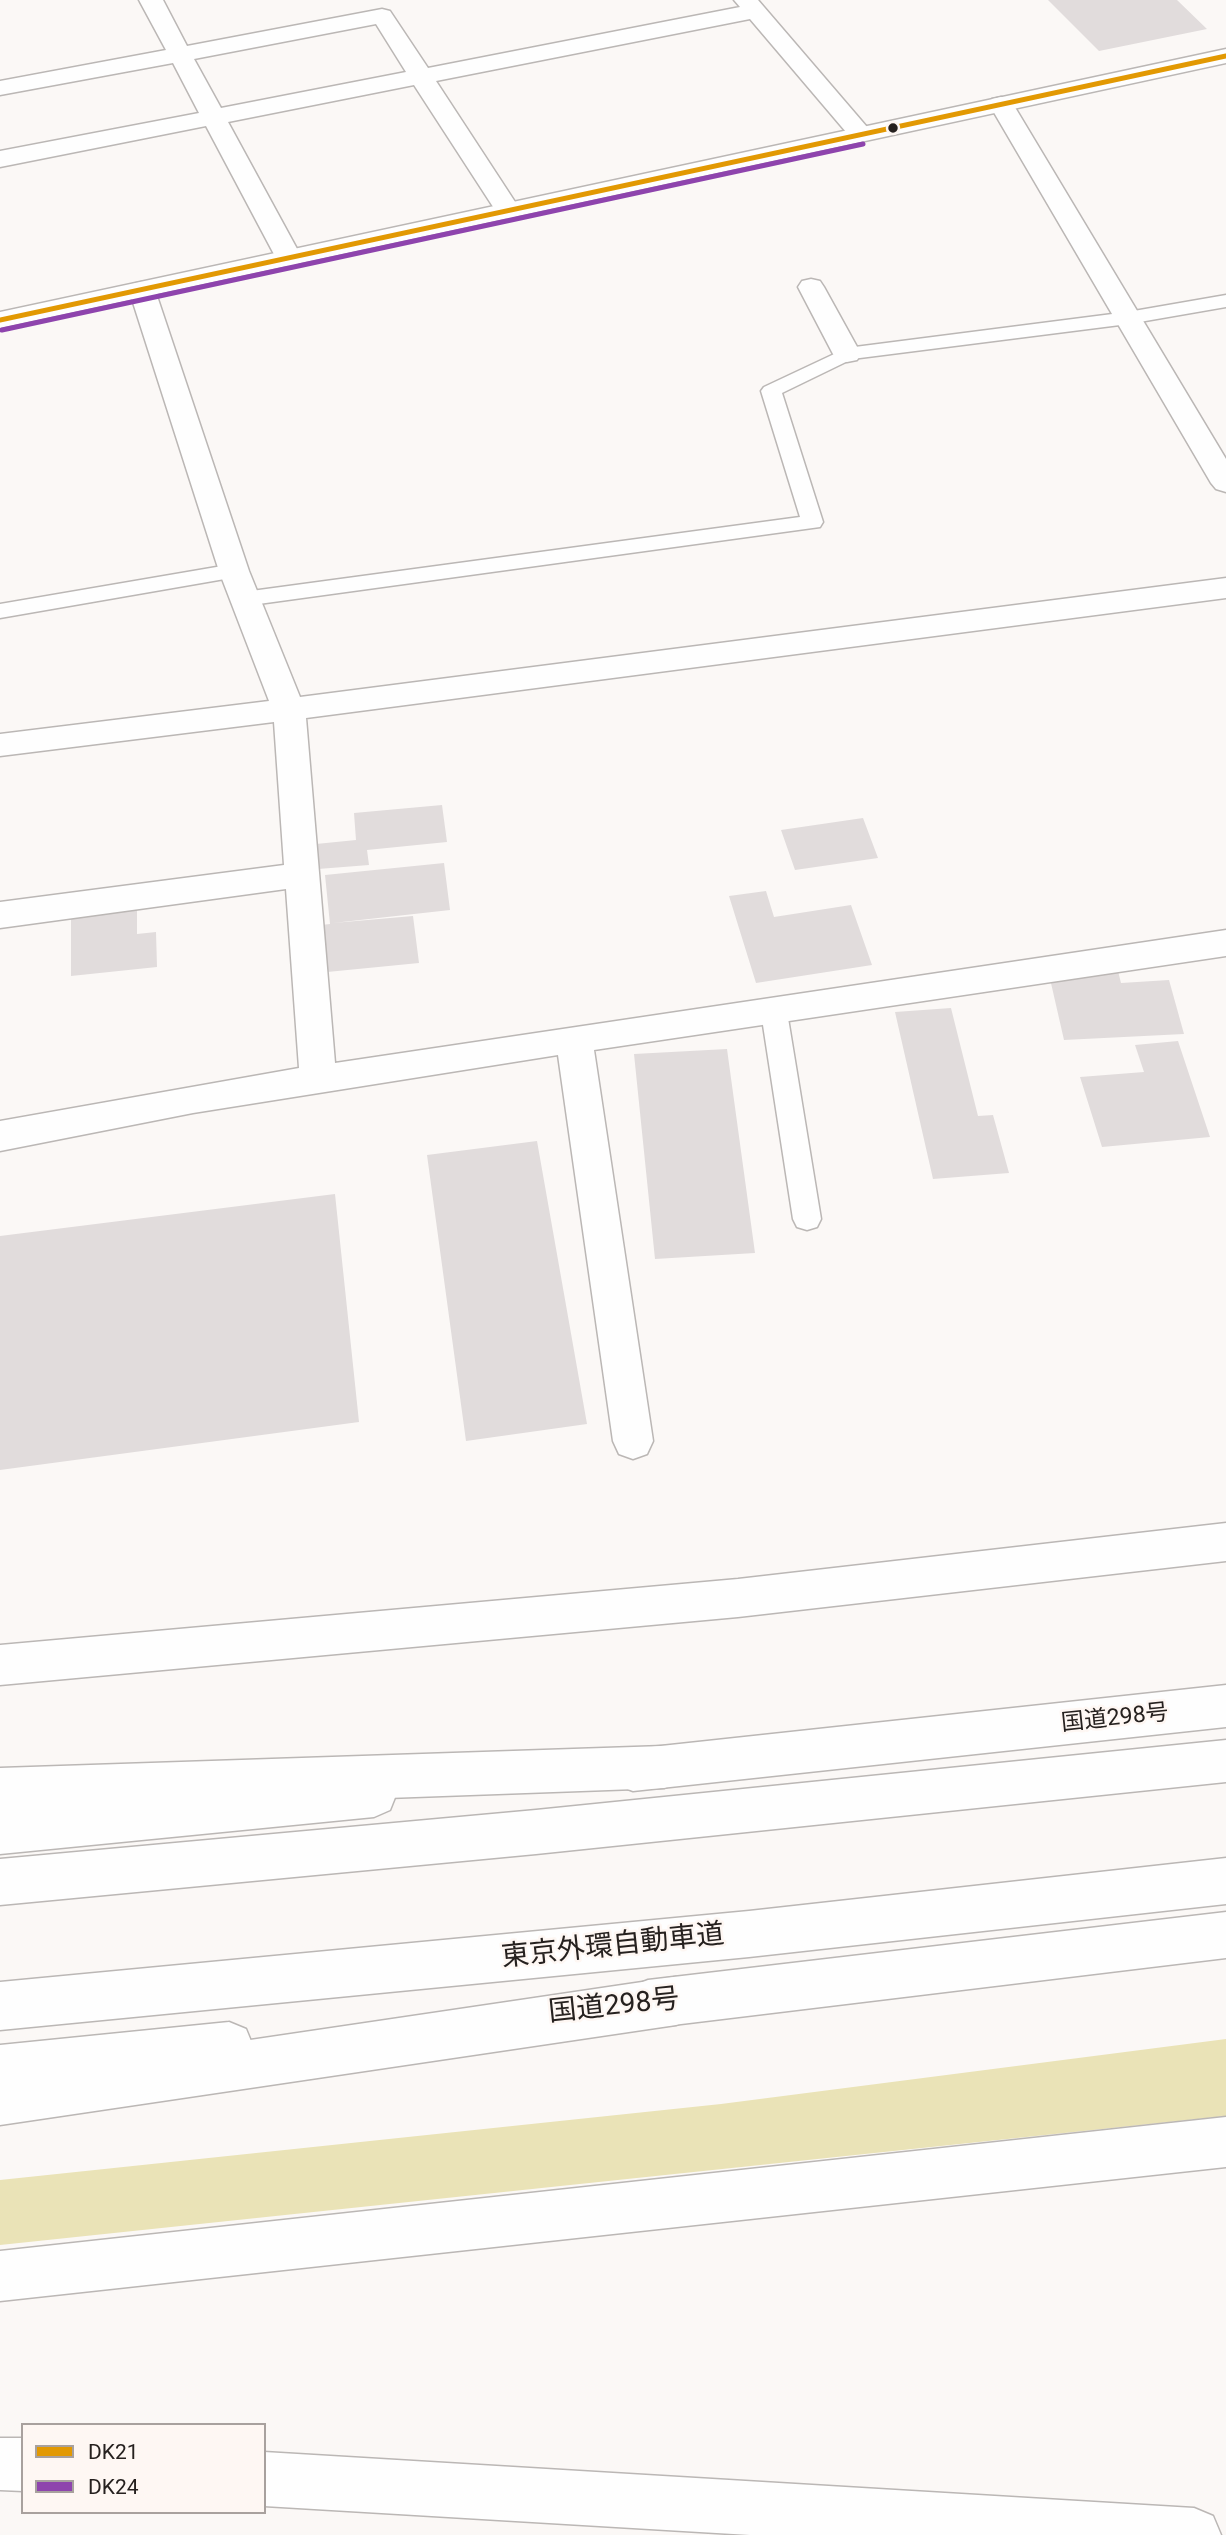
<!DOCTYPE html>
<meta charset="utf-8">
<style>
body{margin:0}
#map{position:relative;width:1226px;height:2535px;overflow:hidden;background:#fbf8f6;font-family:Roboto,sans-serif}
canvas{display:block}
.legend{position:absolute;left:21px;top:2423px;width:245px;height:91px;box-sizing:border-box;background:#fef7f3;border:2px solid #a8a19e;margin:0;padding:9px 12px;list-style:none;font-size:21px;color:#26211f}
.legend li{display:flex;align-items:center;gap:14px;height:35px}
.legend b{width:35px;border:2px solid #a8a19e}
</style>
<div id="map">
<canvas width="1226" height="2535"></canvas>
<ul class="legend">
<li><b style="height:9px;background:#e29903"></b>DK21</li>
<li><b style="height:9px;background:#8e44ad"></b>DK24</li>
</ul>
</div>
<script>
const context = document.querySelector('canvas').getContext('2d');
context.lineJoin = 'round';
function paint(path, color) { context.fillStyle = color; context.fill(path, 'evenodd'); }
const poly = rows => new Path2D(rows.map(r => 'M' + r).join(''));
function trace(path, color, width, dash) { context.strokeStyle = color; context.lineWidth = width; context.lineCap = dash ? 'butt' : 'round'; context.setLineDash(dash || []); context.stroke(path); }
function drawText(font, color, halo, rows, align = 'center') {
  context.font = font + ' Roboto,"Noto Sans JP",sans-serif'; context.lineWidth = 5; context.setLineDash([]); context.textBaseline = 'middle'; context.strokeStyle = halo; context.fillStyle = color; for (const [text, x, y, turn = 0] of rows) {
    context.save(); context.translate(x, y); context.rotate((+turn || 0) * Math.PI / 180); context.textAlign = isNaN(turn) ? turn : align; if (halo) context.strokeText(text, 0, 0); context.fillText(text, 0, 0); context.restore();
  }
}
paint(poly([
 [1226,2039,1226,2116,0,2245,0,2180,721,2104]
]), '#eae3b7');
paint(poly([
 [1048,0,1177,0,1207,29,1099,51],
 [442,805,447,842,367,850,369,865,318,869,316,844,356,840,354,813],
 [863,818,878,858,795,870,781,830],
 [444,863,450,910,333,923,413,916,419,963,317,973,313,926,330,924,325,875],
 [766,891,774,917,851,905,872,965,756,983,729,896],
 [137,909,137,934,156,932,157,967,71,976,71,916],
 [1117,967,1121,983,1169,980,1184,1034,1064,1040,1048,970],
 [951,1008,978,1116,993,1115,1009,1173,933,1179,895,1012],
 [1178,1041,1210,1137,1102,1147,1080,1077,1144,1072,1135,1045],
 [727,1049,755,1253,655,1259,634,1054],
 [537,1141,587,1424,466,1441,427,1155],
 [335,1194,359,1422,0,1470,0,1236]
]), '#e1dcdc');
const service = poly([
 [1226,295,1226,307,1128,324,852,359,782,393,823,522,820,527,244,606,236,604,233,599,236,594,244,592,800,517,761,391,764,387,847,348,1128,312,1226,295],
 [234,564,242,566,245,571,242,576,0,618,0,604,234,564],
 [774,1002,783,1005,787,1012,821,1219,817,1227,807,1230,797,1227,793,1219,761,1012,765,1005,774,1002]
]);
const minor = poly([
 [139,0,163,0,187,46,382,9,390,11,428,68,740,7,734,0,758,0,873,134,870,139,861,141,852,139,750,19,436,81,521,211,517,216,508,219,499,216,414,85,228,122,302,258,298,264,289,266,280,264,276,258,206,126,0,167,0,151,199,113,173,63,0,95,0,81,166,50,139,0],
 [376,24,406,72,221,108,194,59,376,24],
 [1001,97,1010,99,1226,459,1226,492,1216,489,1211,483,989,104,992,99,1001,97],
 [811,279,820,281,824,287,861,354,857,360,847,362,837,360,833,354,798,287,802,281,811,279],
 [142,282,151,284,155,290,249,571,300,697,1226,578,1226,598,306,718,335,1063,1226,930,1226,956,594,1050,653,1441,647,1454,633,1459,619,1454,613,1441,558,1055,193,1113,0,1151,0,1121,299,1068,286,889,0,928,0,902,284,865,274,722,0,756,0,734,269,701,219,571,129,290,133,284,142,282],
 [1226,1523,1226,1561,738,1617,0,1685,0,1645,738,1579,1226,1523],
 [1226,2117,1226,2167,0,2301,0,2251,1226,2117],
 [0,2438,23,2438,23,2491,0,2490,0,2438],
 [264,2452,1194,2508,1213,2516,1221,2535,750,2535,264,2506,264,2452]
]);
const secondary = poly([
 [1226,49,1226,63,0,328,0,312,1226,49]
]);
const trunk = poly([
 [1226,1685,1226,1727,633,1791,617,1785,611,1770,617,1755,633,1749,1226,1685],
 [374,1773,390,1780,396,1795,390,1810,374,1817,0,1854,0,1810,374,1773],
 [1226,1912,1226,1958,648,2028,631,2021,624,2004,631,1987,648,1980,1226,1912],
 [229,2022,246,2029,253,2046,246,2063,229,2070,0,2093,0,2045,229,2022]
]);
const motorway = poly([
 [1226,1740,1226,1782,536,1854,0,1905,0,1859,536,1810,1226,1740],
 [664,1746,680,1752,686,1767,680,1782,664,1788,0,1812,0,1768,664,1746],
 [1226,1858,1226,1904,749,1957,0,2030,0,1982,749,1911,1226,1858],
 [676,1977,693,1984,700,2001,693,2018,676,2025,0,2125,0,2077,676,1977]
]);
trace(service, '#bbb7b5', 3);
trace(minor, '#bbb7b5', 3);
trace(secondary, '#bbb7b5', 3);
trace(trunk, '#bbb7b5', 3);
trace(motorway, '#bbb7b5', 3);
paint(service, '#fefefe');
paint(minor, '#fefefe');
paint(secondary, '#fefefe');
paint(trunk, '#fefefe');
paint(motorway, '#fefefe');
trace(poly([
 [0,320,1226,56]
]), '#e29903', 5);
trace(poly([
 [2,330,863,144]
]), '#8e44ad', 5);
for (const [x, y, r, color] of [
 [893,128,6,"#26211f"]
]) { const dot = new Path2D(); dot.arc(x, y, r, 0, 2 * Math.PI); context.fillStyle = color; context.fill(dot); trace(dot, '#fef7f3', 2.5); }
drawText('23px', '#26211f', '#fef7f3', [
 ["国道298号",1115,1719,-6]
]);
drawText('28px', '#26211f', '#fef7f3', [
 ["東京外環自動車道",613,1947,-6],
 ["国道298号",614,2007,-6]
]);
</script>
